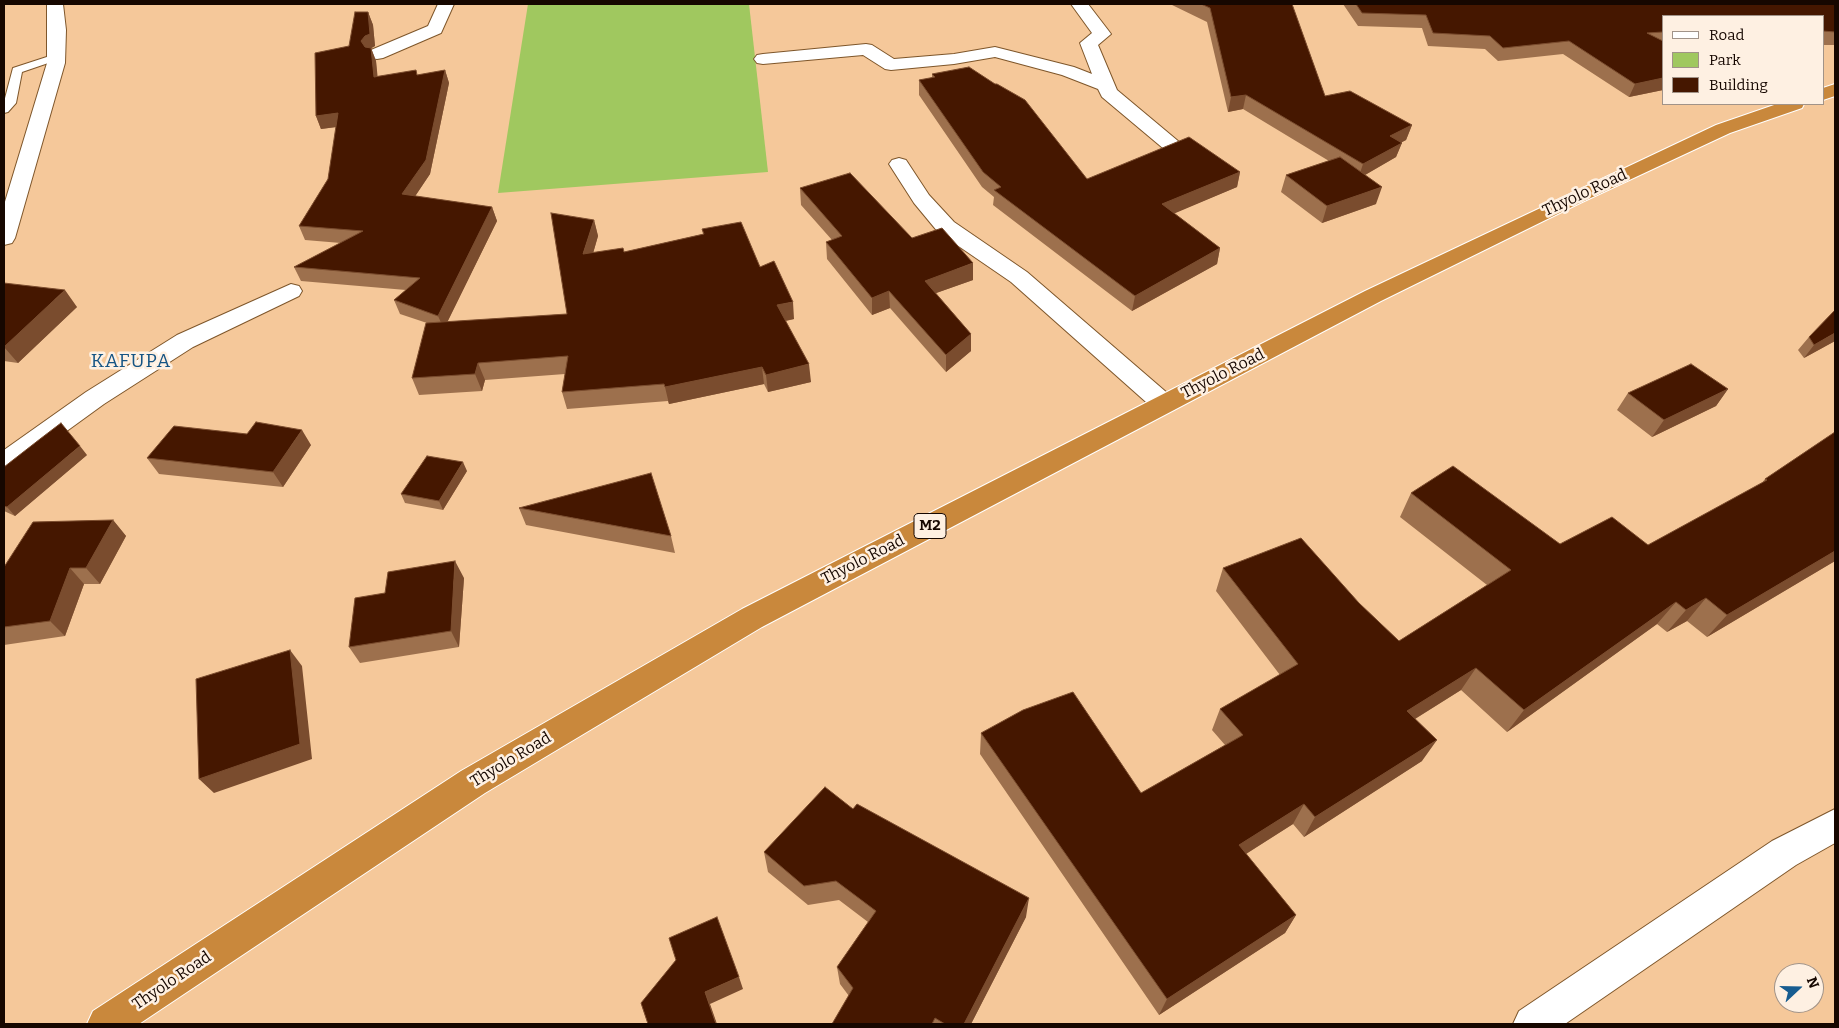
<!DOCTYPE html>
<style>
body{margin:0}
#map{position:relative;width:1839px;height:1028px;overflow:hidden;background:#f5c89a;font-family:Bitter,serif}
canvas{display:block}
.frame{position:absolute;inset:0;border:5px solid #160700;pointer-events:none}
.legend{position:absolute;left:1662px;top:15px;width:162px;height:90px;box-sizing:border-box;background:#fef0e2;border:1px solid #a19388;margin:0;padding:6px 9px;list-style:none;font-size:15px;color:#160700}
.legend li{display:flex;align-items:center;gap:10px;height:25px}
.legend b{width:25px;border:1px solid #a19388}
.north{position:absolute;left:1774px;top:963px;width:50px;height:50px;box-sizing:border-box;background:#fef0e2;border:1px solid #a19388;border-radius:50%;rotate:69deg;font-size:14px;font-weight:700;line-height:20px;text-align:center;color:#160700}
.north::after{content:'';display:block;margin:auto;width:18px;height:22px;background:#175c90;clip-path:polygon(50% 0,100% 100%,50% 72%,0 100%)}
</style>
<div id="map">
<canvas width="1839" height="1028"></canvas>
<div class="frame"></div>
<ul class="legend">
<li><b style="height:6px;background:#fff"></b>Road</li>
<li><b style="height:14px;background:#a0c85f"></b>Park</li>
<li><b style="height:14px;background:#451700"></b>Building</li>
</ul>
<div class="north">N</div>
</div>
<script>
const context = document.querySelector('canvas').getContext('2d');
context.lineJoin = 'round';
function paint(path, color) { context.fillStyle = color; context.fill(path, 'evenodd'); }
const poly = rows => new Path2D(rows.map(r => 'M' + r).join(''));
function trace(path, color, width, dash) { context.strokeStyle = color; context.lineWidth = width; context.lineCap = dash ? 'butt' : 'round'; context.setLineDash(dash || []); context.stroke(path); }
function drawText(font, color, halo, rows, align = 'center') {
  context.font = font + ' Bitter,serif'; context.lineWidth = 5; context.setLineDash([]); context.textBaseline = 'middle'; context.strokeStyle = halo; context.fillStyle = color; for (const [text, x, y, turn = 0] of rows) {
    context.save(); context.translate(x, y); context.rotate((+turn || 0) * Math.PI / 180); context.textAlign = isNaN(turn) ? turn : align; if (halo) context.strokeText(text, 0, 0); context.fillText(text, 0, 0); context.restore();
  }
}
paint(poly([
 [528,4,749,4,768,172,498,193]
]), '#a0c85f');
const lane = poly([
 [56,54,60,55,62,57,60,59,22,72,16,103,8,112,4,113,4,102,13,68,56,54]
]);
const street = poly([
 [47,4,63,4,66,30,65,63,15,238,12,243,4,245,4,205,47,63,47,4],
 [438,4,454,4,441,33,383,58,377,59,371,58,368,54,371,50,428,26,438,4],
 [1071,4,1088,4,1108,30,1111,34,1098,45,1117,90,1178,141,1181,145,1178,149,1171,151,1164,149,1102,97,1098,89,1062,75,995,57,954,64,891,70,885,69,863,55,763,64,757,63,754,59,757,55,763,54,866,44,872,45,894,59,954,54,995,47,1074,67,1092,74,1080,43,1092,33,1071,4],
 [899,158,906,160,929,195,954,222,1027,272,1173,398,1177,404,1173,410,1164,413,1155,410,1011,282,938,232,914,203,889,164,892,160,899,158],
 [291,284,299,286,302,291,299,296,193,347,104,404,13,470,4,473,4,450,86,392,177,335,291,284],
 [1835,809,1835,843,1796,865,1565,1024,1513,1024,1519,1011,1772,841,1835,809]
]);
const highway = poly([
 [1835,84,1835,96,1823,100,1823,88,1835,84],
 [1777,104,1804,104,1802,108,1730,133,1580,203,1381,301,762,627,485,793,139,1024,87,1024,93,1011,461,771,742,609,1365,291,1716,125,1777,104]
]);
trace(lane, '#7e562a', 2);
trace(street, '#7e562a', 2);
trace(highway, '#fff', 2);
paint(lane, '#fff');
paint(street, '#fff');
paint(highway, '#c9883c');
paint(poly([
 [1170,4,1292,4,1325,96,1412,125,1406,140,1402,142,1396,157,1365,175,1376,204,1322,223,1281,192,1286,175,1329,161,1243,109,1228,112,1207,22],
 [1343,4,1835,4,1835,45,1823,45,1823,16,1663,16,1663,90,1629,97,1563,54,1498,61,1485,49,1428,46,1422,28,1358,26],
 [368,12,373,25,375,46,371,48,376,61,377,76,418,75,445,70,449,83,430,174,415,196,492,207,497,221,447,322,567,314,594,220,598,236,593,253,624,252,703,234,702,229,760,267,794,319,786,321,811,382,768,392,764,384,669,404,668,401,567,409,562,392,565,374,485,380,482,391,419,395,412,378,427,323,400,314,394,300,406,290,301,281,294,267,341,243,305,240,299,226,328,179,336,127,321,129,316,116],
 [932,74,1087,179,1240,172,1237,187,1174,213,1220,248,1217,264,1132,311,993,205,994,197,982,187,919,95,919,80,932,78],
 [800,188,912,238,973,280,936,293,971,334,971,351,946,372,890,308,872,315,827,259,826,242,832,240,801,205],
 [4,283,77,307,18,363,4,361],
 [1809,337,1835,341,1804,358,1798,350],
 [1728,389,1716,406,1652,437,1617,410,1628,393],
 [1835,432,1835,561,1707,637,1687,621,1667,632,1657,624,1507,732,1461,690,1415,719,1422,761,1304,837,1293,824,1246,854,1296,915,1285,933,1159,1015,980,754,981,733,1141,793,1225,745,1212,730,1220,709,1280,675,1216,591,1223,568,1359,603,1399,641,1487,585,1400,517,1411,493,1560,544,1648,545,1762,483,1765,479],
 [311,445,283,487,159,474,147,458],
 [87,455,15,516,4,511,4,467],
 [467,471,443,510,405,503,401,494],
 [519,508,671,536,675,553,526,525],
 [113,520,126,536,100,584,84,584,65,636,4,645,4,567],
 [464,578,459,647,360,663,349,647],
 [853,809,1026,917,971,1024,832,1024,849,996,840,984,837,967,868,922,839,900,808,905,768,872,764,852]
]), '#9d704d');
paint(poly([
 [368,12,373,25,375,46,370,49,366,54,361,41],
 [371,48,376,61,379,90,374,77],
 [445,70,449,83,430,174,408,207,402,194],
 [1663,78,1663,90,1629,97,1635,84],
 [1246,95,1243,109,1228,112,1231,97],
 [338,113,344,126,321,129,316,116],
 [1412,125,1406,140,1385,151,1390,136],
 [1402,143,1396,157,1358,179,1363,164],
 [1240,172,1237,187,1159,220,1162,204],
 [1382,187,1376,204,1322,223,1327,206],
 [492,207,497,221,444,329,438,316],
 [594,220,598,236,588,271,583,254],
 [1220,248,1217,264,1132,311,1135,296],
 [973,263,973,280,925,297,925,281],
 [65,290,77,307,18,363,4,347],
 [889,291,890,308,872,315,872,298],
 [793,302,794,319,779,322,777,305],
 [1835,333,1835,341,1804,358,1814,345],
 [971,334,971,351,946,372,946,355],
 [478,363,485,380,482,391,475,374],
 [809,364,811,382,768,392,766,375],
 [762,367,764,384,669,404,665,387],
 [1728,389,1716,406,1652,437,1664,420],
 [302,430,311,445,283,487,273,472],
 [80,446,87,455,15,516,7,507],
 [463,462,467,471,443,510,439,501],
 [113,520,126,536,100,584,86,568],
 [1835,551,1835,561,1707,637,1727,615],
 [455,561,464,578,459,647,451,631],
 [70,568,84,584,65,636,50,621],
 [1706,598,1687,621,1667,632,1686,610],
 [1676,602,1657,624,1507,732,1524,710],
 [290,650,302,666,312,759,214,793,199,779],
 [1476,668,1461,690,1394,732,1407,711],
 [1437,740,1422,761,1304,837,1315,817],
 [1304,804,1293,824,1230,864,1239,845],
 [1029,898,1026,917,971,1024,964,1024],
 [1296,915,1285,933,1159,1015,1167,999],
 [739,977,743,989,710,1004,717,1024,716,1024,705,992]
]), '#7a4c2e');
const building = poly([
 [1201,4,1292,4,1325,96,1350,91,1412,125,1390,136,1402,143,1363,164,1246,95,1231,97,1210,8,1201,4],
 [1356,4,1835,4,1835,32,1823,31,1823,16,1663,16,1663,32,1647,33,1663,41,1663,78,1635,84,1569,41,1503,48,1490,36,1433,33,1426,15,1362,13,1356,4],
 [355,12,368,12,370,34,365,36,361,41,365,47,371,48,374,77,416,70,417,75,445,70,426,160,402,194,492,207,438,316,394,300,420,278,294,267,363,231,299,226,328,179,338,113,316,116,315,53,349,46,355,12],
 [969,67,995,84,997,84,1025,100,1087,179,1189,137,1240,172,1162,204,1220,248,1135,296,994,190,1001,187,983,172,919,80,935,77,932,74,969,67],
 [1340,157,1382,187,1327,206,1286,175,1340,157],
 [850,173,912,238,942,228,973,263,925,281,971,334,946,355,889,291,872,298,826,242,842,236,800,188,850,173],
 [551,213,594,220,583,254,623,248,624,252,704,234,702,229,741,222,760,267,774,261,793,302,777,305,809,364,766,375,762,367,665,387,664,384,562,392,568,356,478,363,475,374,412,378,426,323,567,314,551,213],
 [4,283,65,290,4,347,4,283],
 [1835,310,1835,333,1814,345,1809,337,1835,310],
 [1691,364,1728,389,1664,420,1628,393,1691,364],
 [256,422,302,430,273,472,147,458,174,426,247,434,256,422],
 [61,423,80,446,7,507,4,506,4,467,40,439,61,423],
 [1835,432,1835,551,1727,615,1706,598,1686,610,1676,602,1524,710,1476,668,1407,711,1437,740,1315,817,1304,804,1239,845,1296,915,1167,999,981,733,1023,710,1073,692,1141,793,1243,735,1220,709,1298,664,1223,568,1301,538,1359,603,1399,641,1511,570,1411,493,1453,466,1560,544,1612,517,1648,545,1767,480,1765,479,1835,432],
 [427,456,463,462,439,501,401,494,427,456],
 [651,473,671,536,519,508,651,473],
 [113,520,86,568,70,568,50,621,4,627,4,567,33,522,113,520],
 [455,561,451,631,349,647,355,598,385,593,388,572,455,561],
 [290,650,300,744,199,779,196,679,290,650],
 [825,787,853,809,857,804,1029,898,964,1024,945,1024,935,1018,932,1024,832,1024,853,988,837,967,876,911,836,881,804,886,764,852,825,787],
 [717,917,739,977,705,992,716,1024,648,1024,641,1003,676,960,669,938,717,917]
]);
paint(building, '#451700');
trace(building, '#7a4c2e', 1);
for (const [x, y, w] of [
 [930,526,32]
]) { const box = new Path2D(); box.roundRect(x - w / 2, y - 12.5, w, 25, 4); context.fillStyle = '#fef0e2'; context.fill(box); trace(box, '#160700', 1); }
drawText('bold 15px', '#160700', null, [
 ["M2",930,526]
]);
drawText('16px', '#160700', '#fef0e2', [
 ["Thyolo Road",1585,193,-25],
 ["Thyolo Road",1223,374,-27],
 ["Thyolo Road",863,560,-27],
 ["Thyolo Road",511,760,-31],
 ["Thyolo Road",172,981,-34]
]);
context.letterSpacing = '1px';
drawText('19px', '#155484', '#fef0e2', [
 ["KAFUPA",131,362]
]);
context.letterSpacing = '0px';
</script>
